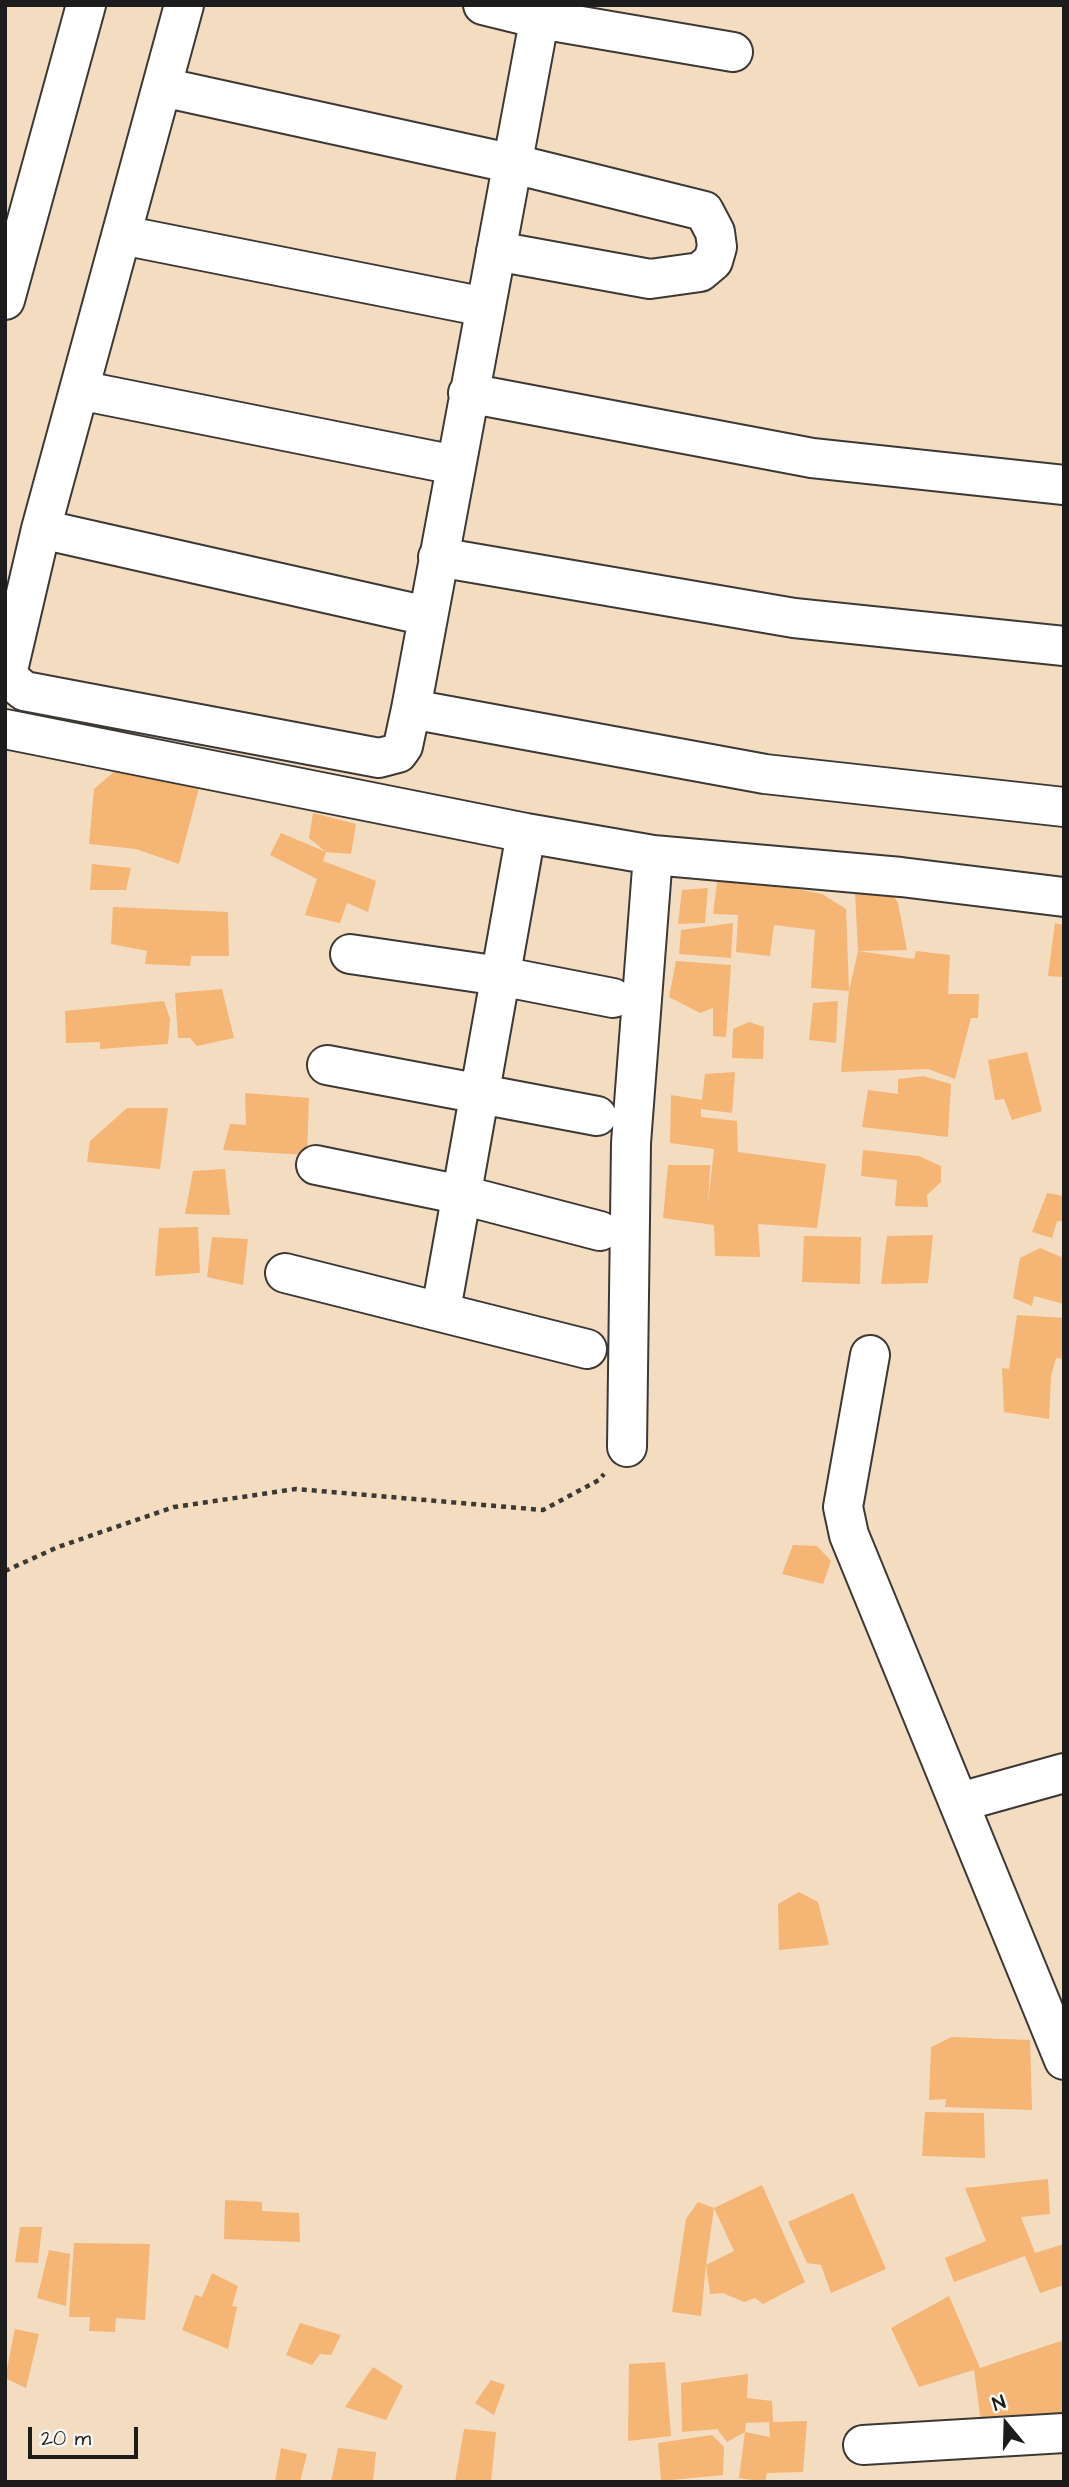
<!DOCTYPE html>
<style>
body{margin:0}
#map{position:relative;width:1069px;height:2487px;overflow:hidden;background:#f4dcc1;font-family:"Architects Daughter",sans-serif}
canvas{display:block}
.frame{position:absolute;inset:0;border:7px solid #1c1c1c;pointer-events:none}
.north{position:absolute;left:971px;top:2389px;width:70px;height:70px;-webkit-text-stroke:5px #f6f6f2;paint-order:stroke;rotate:341deg;font-size:19px;font-weight:700;line-height:28px;text-align:center;color:#1c1c1c}
.north::after{content:'';display:block;margin:auto;width:24px;height:32px;background:#1c1c1c;clip-path:polygon(50% 0,100% 100%,50% 72%,0 100%)}
.scale{position:absolute;left:28px;top:2427px;width:110px;height:32px;box-sizing:border-box;border:4px solid #1c1c1c;border-top:0;padding-left:9px;font-size:21px;line-height:24px;white-space:nowrap;color:#1c1c1c;-webkit-text-stroke:5px #f6f6f2;paint-order:stroke}
</style>
<div id="map">
<canvas width="1069" height="2487"></canvas>
<div class="frame"></div>
<div class="north">N</div>
<div class="scale">20 m</div>
</div>
<script>
const context = document.querySelector('canvas').getContext('2d');
context.lineJoin = 'round';
function paint(path, color) { context.fillStyle = color; context.fill(path, 'evenodd'); }
const poly = rows => new Path2D(rows.map(r => 'M' + r).join(''));
function trace(path, color, width, dash) { context.strokeStyle = color; context.lineWidth = width; context.lineCap = dash ? 'butt' : 'round'; context.setLineDash(dash || []); context.stroke(path); }
paint(poly([
 [116,770,199,788,179,864,136,849,89,844,94,789],
 [313,813,356,824,351,854,326,852,309,838],
 [281,833,326,852,323,861,376,881,368,912,347,903,340,923,305,915,317,879,270,855],
 [92,864,131,868,126,890,90,890],
 [718,874,797,883,796,889,822,894,846,909,849,991,858,951,855,892,886,886,898,903,907,950,858,951,914,959,916,951,950,955,948,994,979,994,978,1018,971,1018,955,1079,928,1069,841,1072,849,991,811,988,815,930,774,925,770,956,736,952,738,915,713,914],
 [708,888,705,923,678,924,682,890],
 [113,907,228,912,229,956,191,956,190,966,145,964,147,951,111,944],
 [733,923,731,958,679,954,681,930],
 [1055,923,1064,925,1064,977,1048,976],
 [676,961,731,965,726,1037,713,1036,713,1008,700,1013,669,997],
 [222,989,234,1038,197,1046,190,1038,178,1038,175,993],
 [164,1001,170,1019,168,1044,100,1049,100,1042,66,1043,65,1011],
 [838,1001,836,1043,809,1040,813,1003],
 [749,1022,764,1027,763,1059,732,1058,733,1029],
 [1027,1052,1042,1111,1012,1120,1004,1099,995,1100,988,1060],
 [735,1072,732,1113,701,1109,701,1117,737,1121,738,1152,826,1164,817,1228,758,1224,760,1257,715,1256,714,1225,663,1218,668,1165,710,1165,708,1204,714,1149,670,1143,671,1095,702,1100,705,1074],
 [923,1076,951,1084,948,1137,862,1127,868,1090,898,1094,898,1079],
 [245,1093,309,1098,307,1155,223,1150,230,1124,246,1125],
 [127,1108,168,1108,160,1169,87,1162,90,1141],
 [863,1150,919,1156,941,1166,941,1182,927,1195,928,1207,895,1206,897,1180,861,1176],
 [225,1169,230,1215,185,1214,193,1171],
 [1047,1193,1064,1196,1064,1221,1057,1221,1052,1238,1032,1232],
 [198,1227,200,1273,155,1276,159,1228],
 [933,1235,928,1283,881,1284,887,1236],
 [804,1236,861,1237,860,1284,802,1282],
 [212,1237,248,1239,243,1285,207,1277],
 [1040,1248,1064,1258,1064,1304,1034,1296,1032,1306,1013,1298,1020,1258],
 [1017,1315,1064,1318,1064,1359,1056,1358,1051,1376,1049,1419,1004,1412,1002,1368,1009,1369],
 [793,1545,817,1546,831,1561,823,1584,782,1574],
 [799,1892,818,1902,829,1945,779,1950,778,1904],
 [952,2037,1030,2040,1032,2110,945,2107,946,2099,929,2100,931,2047],
 [925,2112,984,2113,985,2158,922,2156],
 [1048,2179,1050,2214,1021,2217,1035,2253,1064,2244,1064,2285,1040,2293,1025,2256,954,2282,945,2258,986,2241,965,2188],
 [762,2185,805,2282,763,2304,755,2298,744,2302,723,2293,710,2294,706,2265,701,2316,672,2312,686,2219,698,2202,714,2208,706,2265,734,2251,714,2208],
 [853,2193,886,2269,831,2293,821,2265,807,2263,788,2222],
 [225,2200,262,2202,262,2211,299,2213,300,2242,224,2239],
 [20,2227,42,2227,38,2263,15,2262],
 [74,2243,150,2244,145,2320,116,2318,115,2332,89,2331,90,2317,69,2317],
 [49,2250,70,2254,66,2306,37,2298],
 [212,2273,238,2286,232,2306,237,2307,228,2349,182,2330,195,2295,202,2297],
 [949,2296,980,2368,1064,2340,1064,2418,981,2422,974,2370,919,2387,891,2328],
 [300,2323,341,2335,331,2355,320,2354,312,2365,286,2355],
 [15,2329,39,2334,26,2388,5,2378],
 [665,2362,671,2436,628,2441,629,2364],
 [373,2367,403,2386,386,2420,345,2407],
 [748,2374,747,2398,772,2401,773,2422,807,2421,803,2472,767,2473,765,2482,739,2478,745,2432,770,2437,769,2422,746,2423,745,2432,727,2442,717,2429,682,2432,681,2383],
 [491,2380,505,2385,494,2415,475,2403],
 [464,2429,496,2432,491,2482,455,2482],
 [712,2435,724,2447,723,2475,661,2481,658,2443],
 [281,2448,307,2454,300,2482,275,2482],
 [338,2448,376,2452,373,2482,331,2482]
]), '#f4b575');
const minor = poly([
 [184,5,41,529,8,670,9,678,24,691,379,758,398,753,403,746,411,709,542,5],
 [483,5,540,19,733,52],
 [162,87,514,164,704,211,715,232,717,247,713,261,700,272,650,279,496,251],
 [122,235,485,307],
 [5,300,86,5],
 [79,390,455,465],
 [468,393,812,458,1064,485],
 [41,529,427,616],
 [438,557,794,618,1064,646],
 [411,709,765,774,1064,807],
 [5,729,526,833,653,855,901,877,1064,897],
 [350,954,500,976,613,998],
 [327,1065,597,1116],
 [316,1165,462,1195,600,1231],
 [285,1273,587,1349],
 [441,1310,526,833],
 [870,1355,843,1507,849,1535,1064,2060],
 [627,1447,631,1143,653,855],
 [960,1802,1064,1773],
 [863,2445,1064,2433]
]);
trace(minor, '#3c3935', 42);
trace(poly([
 [5,1571,58,1547,174,1507,296,1489,543,1510,599,1480,604,1474]
]), '#3c3935', 4.5, [5, 5]);
trace(minor, '#fff', 38);
</script>
